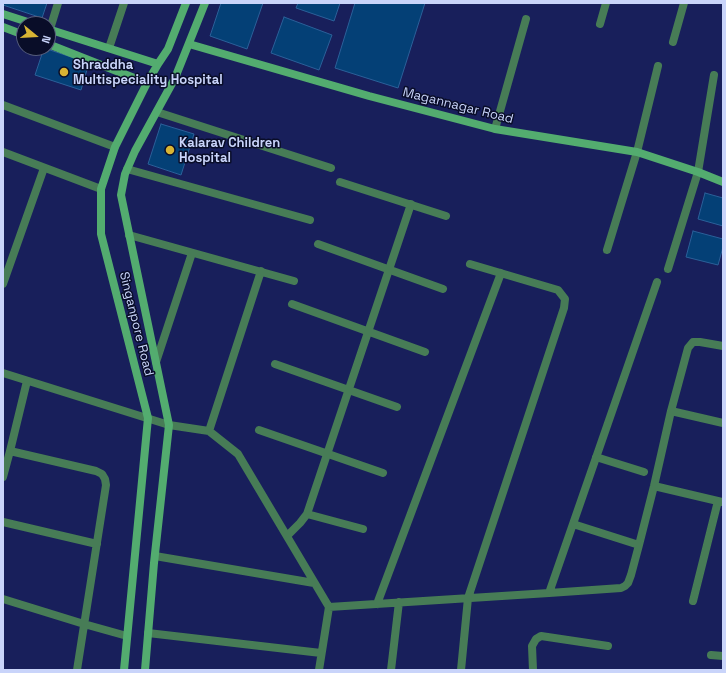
<!DOCTYPE html>
<style>
body{margin:0}
#map{position:relative;width:726px;height:673px;overflow:hidden;background:#181f5b;font-family:"Space Grotesk",sans-serif}
canvas{display:block}
.frame{position:absolute;inset:0;border:4px solid #c9d4fa;pointer-events:none}
.north{position:absolute;left:16px;top:16px;width:40px;height:40px;box-sizing:border-box;background:#090d28;border:1px solid #565d7c;border-radius:50%;rotate:108deg;font-size:11px;font-weight:700;line-height:16px;text-align:center;color:#c9d4fa}
.north::after{content:'';display:block;margin:auto;width:14px;height:18px;background:#d8b434;clip-path:polygon(50% 0,100% 100%,50% 72%,0 100%)}
</style>
<div id="map">
<canvas width="726" height="673"></canvas>
<div class="frame"></div>
<div class="north">N</div>
</div>
<script>
const context = document.querySelector('canvas').getContext('2d');
context.lineJoin = 'round';
function paint(path, color) { context.fillStyle = color; context.fill(path, 'evenodd'); }
const poly = rows => new Path2D(rows.map(r => 'M' + r).join(''));
function trace(path, color, width, dash) { context.strokeStyle = color; context.lineWidth = width; context.lineCap = dash ? 'butt' : 'round'; context.setLineDash(dash || []); context.stroke(path); }
function drawText(font, color, halo, rows, align = 'center') {
  context.font = font + ' "Space Grotesk",sans-serif'; context.lineWidth = 3; context.setLineDash([]); context.textBaseline = 'middle'; context.strokeStyle = halo; context.fillStyle = color; for (const [text, x, y, turn = 0] of rows) {
    context.save(); context.translate(x, y); context.rotate((+turn || 0) * Math.PI / 180); context.textAlign = isNaN(turn) ? turn : align; if (halo) context.strokeText(text, 0, 0); context.fillText(text, 0, 0); context.restore();
  }
}
const building = poly([
 [3,3,47,3,42,18,3,5,3,3],
 [221,3,263,3,247,49,210,36,221,3],
 [298,3,340,3,334,21,296,8,298,3],
 [355,3,425,3,398,88,335,68,355,3],
 [284,17,332,35,319,70,271,53,284,17],
 [44,48,89,63,81,90,35,75,44,48],
 [161,124,194,134,181,175,148,164,161,124],
 [705,193,723,198,723,226,698,219,705,193],
 [693,231,723,239,723,247,718,265,686,257,693,231]
]);
paint(building, '#044076');
trace(building, '#2b6099', 1);
trace(poly([
 [600,24,606,3],
 [50,29,58,3],
 [673,42,684,3],
 [109,48,124,3],
 [3,105,115,147],
 [157,112,331,168],
 [495,129,526,19],
 [3,152,101,189],
 [127,169,310,220],
 [340,182,446,216],
 [129,235,294,281],
 [318,244,443,289],
 [607,250,637,152,658,66],
 [668,269,698,172,714,75],
 [3,284,44,168],
 [292,304,425,352],
 [156,362,192,253],
 [275,364,397,407],
 [3,373,169,425,209,431,238,454,329,607,549,593,621,588,625,586,628,583,631,575,639,545,654,486,671,411,688,348,693,342,700,342,723,346],
 [671,411,723,423],
 [259,430,383,473],
 [209,431,261,271],
 [10,451,96,471,102,474,105,479,106,485,77,670],
 [596,457,644,472],
 [3,477,10,451,27,381],
 [654,486,722,502],
 [307,514,363,529],
 [3,522,97,544],
 [573,524,639,545],
 [287,536,300,523,307,514,411,204],
 [155,556,314,583],
 [549,593,657,282],
 [3,599,84,624,127,636],
 [693,601,718,501],
 [377,604,501,273],
 [148,633,321,653],
 [711,655,723,656],
 [319,670,329,607],
 [391,670,399,602],
 [461,670,468,598,564,308,565,299,558,290,470,264],
 [533,670,532,646,536,639,541,636,608,646]
]), '#477c56', 8);
trace(poly([
 [3,14,34,24],
 [3,27,24,35],
 [48,29,158,64],
 [48,44,147,83],
 [189,44,369,96,495,129,637,152,698,172,723,182],
 [124,670,148,418,101,234,101,189,115,147,147,83,158,64,168,49,186,3],
 [145,670,154,563,169,425,121,195,125,174,135,151,175,78,205,3]
]), '#53ac6f', 8);
for (const [x, y, r, color] of [
 [64,72,5,"#d8b434"],
 [170,150,5,"#d8b434"]
]) { const dot = new Path2D(); dot.arc(x, y, r, 0, 2 * Math.PI); context.fillStyle = color; context.fill(dot); trace(dot, '#090d28', 1.5); }
drawText('bold 13px', '#c9d4fa', '#090d28', [
 ["Shraddha",73,65],
 ["Multispeciality Hospital",73,80],
 ["Kalarav Children",179,143],
 ["Hospital",179,158]
], 'left');
drawText('13px', '#c9d4fa', '#090d28', [
 ["Magannagar Road",458,106,14],
 ["Singanpore Road",136,324,76]
]);
</script>
